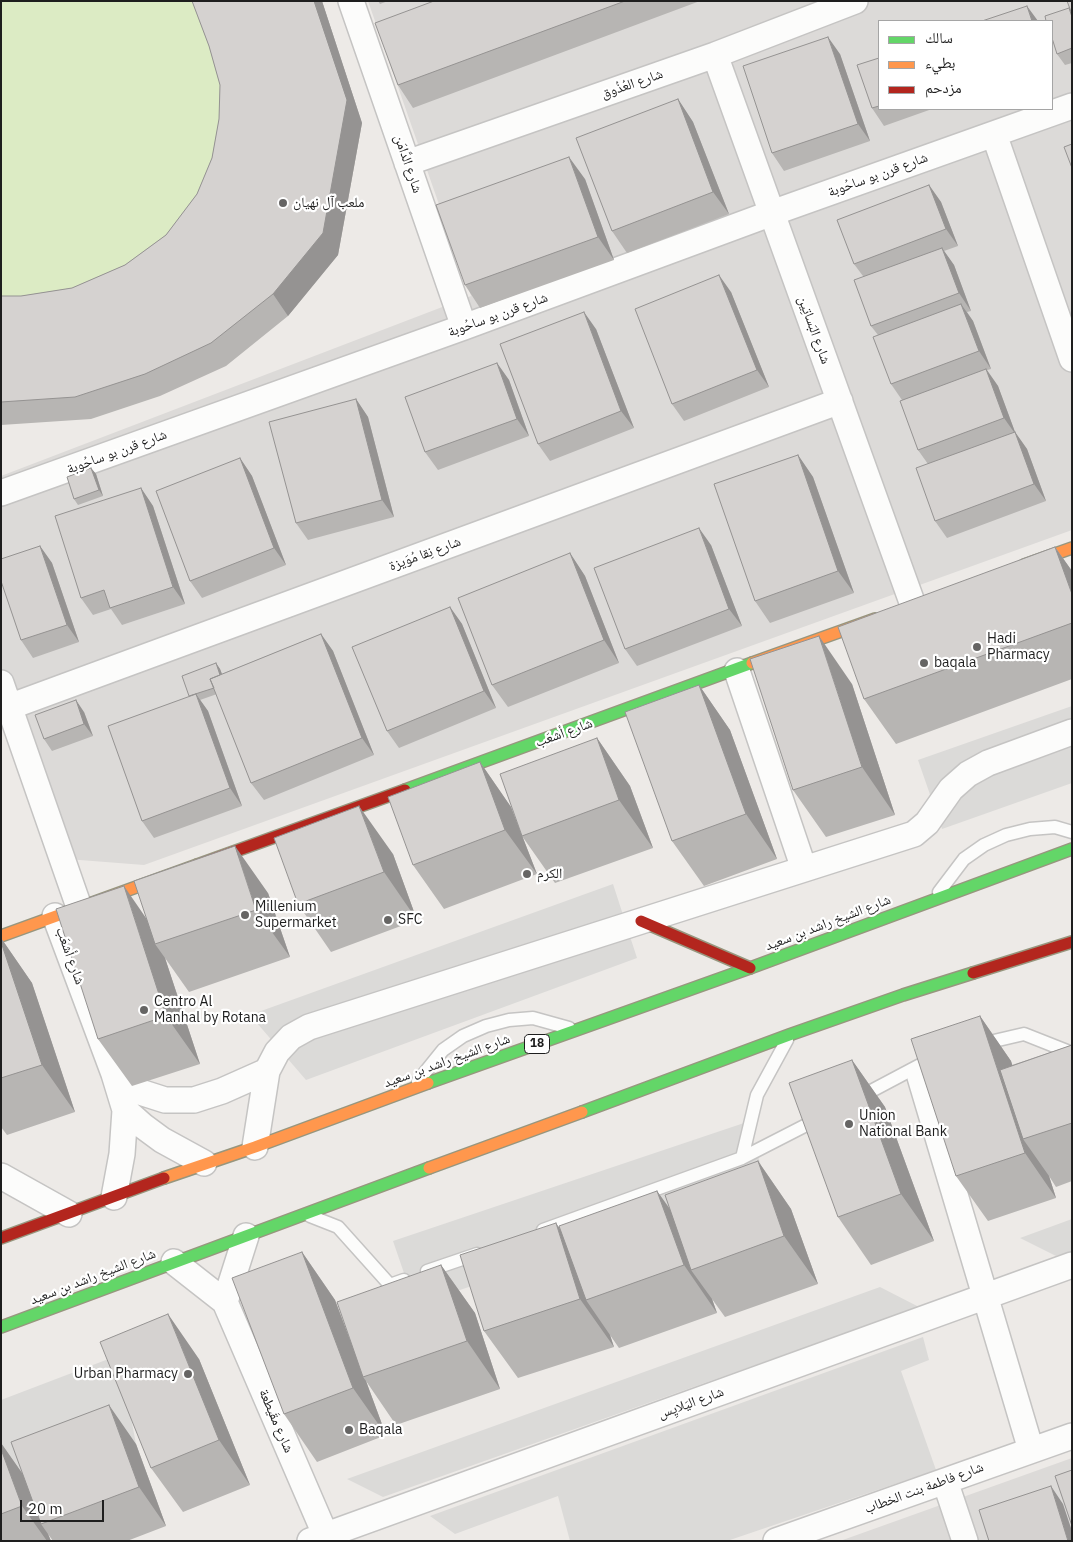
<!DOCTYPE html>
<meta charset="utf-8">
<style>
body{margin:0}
#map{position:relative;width:1073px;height:1542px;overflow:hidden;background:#edeae7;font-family:"IBM Plex Sans","Noto Naskh Arabic",sans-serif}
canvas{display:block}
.frame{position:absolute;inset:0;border:2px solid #1e1e1e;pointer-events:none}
.legend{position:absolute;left:878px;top:20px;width:175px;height:90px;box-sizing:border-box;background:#fff;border:1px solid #a5a5a5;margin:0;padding:6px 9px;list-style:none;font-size:15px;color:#1e1e1e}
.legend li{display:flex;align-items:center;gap:10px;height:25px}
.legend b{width:25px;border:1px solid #a5a5a5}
.scale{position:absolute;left:20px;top:1500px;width:84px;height:22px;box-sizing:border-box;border:2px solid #1e1e1e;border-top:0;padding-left:6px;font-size:15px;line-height:18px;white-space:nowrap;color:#1e1e1e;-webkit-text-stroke:4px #fff;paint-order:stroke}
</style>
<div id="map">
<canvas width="1073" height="1542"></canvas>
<div class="frame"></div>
<ul class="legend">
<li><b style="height:6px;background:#63d668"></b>سالك</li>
<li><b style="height:6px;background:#ff974d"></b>بطيء</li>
<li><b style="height:6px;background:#b3261e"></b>مزدحم</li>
</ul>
<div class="scale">20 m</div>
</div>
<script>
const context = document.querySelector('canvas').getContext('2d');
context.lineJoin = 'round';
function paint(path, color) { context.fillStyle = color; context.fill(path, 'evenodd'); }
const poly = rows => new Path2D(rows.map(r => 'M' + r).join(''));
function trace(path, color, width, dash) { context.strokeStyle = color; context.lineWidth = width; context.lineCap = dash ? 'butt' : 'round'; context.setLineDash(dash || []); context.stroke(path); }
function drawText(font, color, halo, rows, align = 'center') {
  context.font = font + ' "IBM Plex Sans","Noto Naskh Arabic",sans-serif'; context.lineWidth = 4.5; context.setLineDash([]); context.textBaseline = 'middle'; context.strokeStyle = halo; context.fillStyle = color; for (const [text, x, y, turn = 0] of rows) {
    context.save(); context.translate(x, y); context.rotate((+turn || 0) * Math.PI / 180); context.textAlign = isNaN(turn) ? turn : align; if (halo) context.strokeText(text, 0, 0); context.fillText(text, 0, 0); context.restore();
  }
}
paint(poly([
 [368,1,1072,1,1072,530,144,865,67,859,1,673,1,476,471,296],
 [879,21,1052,21,1052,109,879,109],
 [1072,1458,1072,1541,840,1541]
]), '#dcdad8');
paint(poly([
 [1072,706,1072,783,942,829,918,760],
 [613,884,637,958,306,1080,250,1015],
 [747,1122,768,1187,415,1305,393,1241],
 [1072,1219,1072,1251,1056,1256,1020,1238],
 [880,1287,919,1307,383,1497,347,1479],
 [923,1337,929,1360,901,1371,936,1470,727,1541,570,1541,558,1496,455,1534,430,1516],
 [119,1355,136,1444,1,1491,1,1400]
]), '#dbdad8');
paint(poly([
 [1,1,199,1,236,107,182,257,1,318]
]), '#dcebc4');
const lane = poly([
 [939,892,964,859,984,845,1006,835,1030,829,1055,827,1072,832],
 [981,1044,1024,1034,1072,1053],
 [418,1081,443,1050,463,1036,486,1026,509,1020,533,1018,569,1028],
 [858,1098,924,1063],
 [742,1158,820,1118],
 [310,1216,338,1227,390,1285,404,1280],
 [543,1230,742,1158,757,1095,787,1040],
 [427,1271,477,1254]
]);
const street = poly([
 [351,1,464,327],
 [715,55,913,605],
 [994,134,1072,359],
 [407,163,715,55,855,1],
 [1,493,464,327,772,213,1072,106],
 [737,671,804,869],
 [1,683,79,907],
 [9,707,840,401],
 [55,916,114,1074,125,1110,122,1154,114,1197],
 [114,1074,137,1091,165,1100,194,1100,222,1091,267,1071],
 [920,1077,1031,1450],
 [125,1110,143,1126,162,1140,204,1163],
 [255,1147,267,1071,277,1052,291,1037,309,1027,914,834,927,823,951,789,968,774,988,763,1072,732],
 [1,1176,69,1214],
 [174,1262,225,1302,328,1541],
 [225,1302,246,1236],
 [945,1481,965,1541],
 [310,1541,1072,1265],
 [776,1541,1072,1436]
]);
const fast = poly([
 [405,790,752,663],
 [428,1083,750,968,1072,849],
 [582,1112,789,1035,903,995,973,973],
 [1,1327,429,1168]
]);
const slow = poly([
 [1024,565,1072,548],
 [752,663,875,619],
 [1,936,197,865],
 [429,1168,582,1112],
 [164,1178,255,1147,428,1083]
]);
const jam = poly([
 [197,865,405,790],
 [641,921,750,968],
 [973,973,1072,942],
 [1,1238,164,1178]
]);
trace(lane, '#c5c4c3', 15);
trace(street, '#c5c4c3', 28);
trace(fast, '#97967e', 14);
trace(slow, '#97967e', 14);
trace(jam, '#97967e', 14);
trace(lane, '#fcfcfb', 12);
trace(street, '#fcfcfb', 25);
trace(fast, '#63d668', 11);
trace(slow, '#ff974d', 11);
trace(jam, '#b3261e', 11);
paint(poly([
 [192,1,322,1,362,123,338,255,288,316,226,366,160,396,91,419,1,425,1,296,21,296,72,288,125,265,166,235,197,194,212,158,219,119,220,85,209,46],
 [378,1,388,1,380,4],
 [434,1,700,1,413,108,398,85],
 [1072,1,1072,63,1065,65,1057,54,1070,10],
 [840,54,870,141,784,171,772,153],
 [879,58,879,109,932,109,884,126,872,108],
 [678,99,693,122,729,214,627,253,612,231],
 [585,179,614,260,480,308,465,285],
 [929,185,941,202,958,246,944,251,954,265,971,311,967,312,973,321,991,369,987,370,998,386,1015,432,1027,449,1046,501,947,538,935,521,928,464,918,450,902,400,891,384,878,335,871,326,863,276,854,264],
 [731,292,769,387,684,421,672,404],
 [596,329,634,428,550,461,538,444],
 [497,363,509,380,529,436,438,470,425,452],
 [356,399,368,417,394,517,308,540,296,523],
 [798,455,813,477,854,593,770,623,755,601],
 [240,458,252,476,286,565,202,598,190,581],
 [91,468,96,474,103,496,78,505,74,499],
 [141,488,153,506,185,604,122,625,111,609,93,615,81,598],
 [711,545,742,626,637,666,625,649],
 [40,546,52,563,79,642,33,658,21,640],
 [1055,547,1072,571,1072,679,896,744,864,699],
 [570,553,585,576,619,663,508,707,492,685],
 [450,607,462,624,496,708,399,748,387,731],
 [321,634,333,651,374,755,264,800,251,783,217,694,200,700,208,711,242,806,154,838,142,821,189,696,216,663,220,669,222,674],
 [852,684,895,815,826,837,793,790],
 [699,685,730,730,777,859,704,886,672,841],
 [84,712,93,736,52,751,44,739],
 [597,738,630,786,653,848,555,883,522,836],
 [480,762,511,807,537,874,444,909,413,865],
 [393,854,417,920,331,952,298,904],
 [268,893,290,957,189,992,165,958,200,1064,132,1086,98,1039,147,920],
 [1,938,32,983,75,1112,7,1135,1,1127],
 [980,1016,1011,1061,1012,1065,1072,1045,1072,1181,1056,1187,1049,1176,1056,1198,988,1221,956,1176],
 [852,1060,885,1107,934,1241,871,1265,838,1217],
 [758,1161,791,1209,818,1284,725,1317,712,1299,717,1313,619,1348,610,1335,614,1347,518,1378,484,1331,561,1231,657,1191,670,1209],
 [302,1252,335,1300,350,1340,441,1265,475,1313,500,1389,396,1425,366,1381,386,1435,317,1462,284,1414],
 [199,1359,250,1485,183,1512,151,1468],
 [1,1443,22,1473,136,1444,166,1526,127,1541,53,1541,48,1534,51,1541,1,1541]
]), '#b7b5b3');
paint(poly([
 [314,1,322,1,362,123,338,255,288,316,273,294],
 [1027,6,1038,21,1032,21],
 [828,37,840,54,870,141,858,124],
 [678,99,693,122,729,214,713,192],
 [569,157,585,179,614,260,598,237],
 [929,185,941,202,958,246,946,229],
 [942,248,954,265,971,311,959,293],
 [719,275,731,292,769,387,757,370],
 [961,304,973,321,991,369,979,351],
 [584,312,596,329,634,428,621,411],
 [497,363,509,380,529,436,517,419],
 [986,369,998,386,1015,432,1027,449,1046,501,1034,484,1016,435,1004,418],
 [356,399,368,417,394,517,382,500],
 [798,455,813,477,854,593,838,571],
 [240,458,252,476,286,565,274,548],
 [91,468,96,474,103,496,99,490],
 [141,488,153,506,185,604,173,587],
 [699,528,711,545,742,626,729,609],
 [40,546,52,563,79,642,67,625],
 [1055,547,1072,571,1072,594],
 [570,553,585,576,619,663,604,640],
 [450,607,462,624,496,708,484,691],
 [321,634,333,651,374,755,362,738],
 [819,636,852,684,895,815,862,767],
 [216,663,220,669,228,690,223,684],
 [699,685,730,730,777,859,746,814],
 [196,694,208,711,242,806,230,788],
 [76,700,84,712,93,736,84,724],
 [597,738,630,786,653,848,619,800],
 [480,762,511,807,537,874,505,830],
 [359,806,393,854,417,920,384,872],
 [235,846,268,893,290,957,256,910],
 [124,886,157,934,155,944,165,958,200,1064,166,1016],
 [1,938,32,983,75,1112,42,1065,1,942],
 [980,1016,1011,1061,1035,1135,1023,1139,1049,1176,1056,1198,1025,1153],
 [852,1060,885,1107,934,1241,901,1194],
 [758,1161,791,1209,818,1284,784,1236],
 [657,1191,691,1239,691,1270,712,1299,717,1313,684,1265],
 [556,1223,589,1271,586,1300,610,1335,614,1347,580,1299],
 [302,1252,335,1300,364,1377,363,1377,366,1381,386,1435,353,1388],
 [441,1265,475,1313,500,1389,467,1341],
 [168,1314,199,1359,250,1485,219,1440],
 [109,1405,136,1444,166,1526,139,1487],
 [1,1443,29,1483,41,1524,48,1534,51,1541,47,1541,22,1506,1,1449],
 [1051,1486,1063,1504,1072,1531,1072,1541,1068,1541]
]), '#959392');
const building = poly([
 [192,1,314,1,347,100,323,233,273,294,211,343,145,374,75,397,1,402,1,296,21,296,72,288,125,265,166,235,197,194,212,158,219,119,220,85,209,46,192,1],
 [434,1,625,1,398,85,375,23,434,1],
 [1067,1,1072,1,1072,14,1067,1],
 [1027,6,1032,21,982,21,1027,6],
 [1069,8,1072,17,1072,48,1057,54,1052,38,1052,21,1046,21,1045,16,1069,8],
 [828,37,858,124,772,153,743,66,828,37],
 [879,58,879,106,872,108,857,65,879,58],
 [678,99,713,192,612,231,576,138,678,99],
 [1072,144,1072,168,1064,147,1072,144],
 [569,157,598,237,465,285,436,205,569,157],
 [929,185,946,229,854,264,837,220,929,185],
 [942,248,959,293,871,326,854,280,942,248],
 [719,275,757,370,672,404,635,309,719,275],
 [961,304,979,351,891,384,873,337,961,304],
 [584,312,621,411,538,444,500,344,584,312],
 [497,363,517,419,425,452,405,397,497,363],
 [986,369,1004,418,918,450,900,401,986,369],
 [356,399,382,500,296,523,269,422,356,399],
 [1015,432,1034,484,935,521,916,468,1015,432],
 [798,455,838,571,755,601,714,484,798,455],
 [240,458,274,548,190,581,156,491,240,458],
 [91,468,99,490,74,499,67,477,91,468],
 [141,488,173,587,110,608,104,590,81,598,55,516,141,488],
 [699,528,729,609,625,649,594,568,699,528],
 [40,546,67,625,21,640,1,581,1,559,40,546],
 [1055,547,1072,594,1072,623,864,699,838,627,1055,547],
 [570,553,604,640,492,685,458,598,570,553],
 [450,607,484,691,387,731,352,647,450,607],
 [321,634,362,738,251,783,210,679,321,634],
 [819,636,862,767,793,790,750,659,819,636],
 [216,663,220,675,210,679,214,688,189,696,182,676,216,663],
 [699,685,746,814,672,841,625,712,699,685],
 [196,694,230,788,142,821,108,726,196,694],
 [76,700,84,724,44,739,35,715,76,700],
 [597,738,619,800,522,836,500,774,597,738],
 [480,762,505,830,413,865,388,797,480,762],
 [359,806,384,872,298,904,274,838,359,806],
 [235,846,256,910,155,944,134,881,235,846],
 [124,886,166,1016,98,1039,56,909,124,886],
 [1,942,42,1065,1,1078,1,942],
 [980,1016,1025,1153,956,1176,911,1039,980,1016],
 [1072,1045,1072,1123,1023,1139,1000,1070,1072,1045],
 [852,1060,901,1194,838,1217,789,1083,852,1060],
 [758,1161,784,1236,691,1270,665,1195,758,1161],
 [657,1191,684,1265,586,1300,559,1226,657,1191],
 [556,1223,580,1299,484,1331,460,1255,556,1223],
 [302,1252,353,1388,284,1414,232,1278,302,1252],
 [441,1265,467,1341,363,1377,337,1302,441,1265],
 [168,1314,219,1440,151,1468,100,1342,168,1314],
 [109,1405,139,1487,41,1524,11,1442,109,1405],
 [1,1449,22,1506,1,1514,1,1449],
 [1072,1470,1072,1526,1055,1476,1072,1470],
 [1051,1486,1068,1541,989,1541,979,1510,1051,1486]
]);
paint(building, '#d5d2d0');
trace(building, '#959392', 1);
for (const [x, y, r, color] of [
 [283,203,5,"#666564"],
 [977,647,5,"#666564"],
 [924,663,5,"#666564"],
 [527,874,5,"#666564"],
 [245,915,5,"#666564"],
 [388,920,5,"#666564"],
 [144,1010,5,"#666564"],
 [849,1124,5,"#666564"],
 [188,1374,5,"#666564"],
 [349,1430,5,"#666564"]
]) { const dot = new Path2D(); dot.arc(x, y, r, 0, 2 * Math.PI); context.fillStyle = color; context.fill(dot); trace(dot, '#fff', 2); }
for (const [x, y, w] of [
 [537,1044,25]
]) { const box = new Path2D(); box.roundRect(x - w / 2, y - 9.5, w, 19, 4); context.fillStyle = '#fff'; context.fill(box); trace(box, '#1e1e1e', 1); }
drawText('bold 12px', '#1e1e1e', null, [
 ["18",537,1044]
]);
drawText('14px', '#1e1e1e', '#fff', [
 ["شارع العُذُوق",632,84,-19],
 ["شارع الدَّامَن",408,164,71],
 ["شارع قرن بو ساحُوبة",878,175,-20],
 ["شارع قرن بو ساحُوبة",498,315,-20],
 ["شارع البَساتِين",814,330,70],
 ["شارع قرن بو ساحُوبة",117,452,-20],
 ["شارع نِقا مُوَيزة",425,554,-20],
 ["شارع أشعَب",564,733,-20],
 ["شارع الشيخ راشد بن سعيد",828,923,-21],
 ["شارع أشعَب",70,956,70],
 ["شارع الشيخ راشد بن سعيد",447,1061,-20],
 ["شارع الشيخ راشد بن سعيد",93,1277,-21],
 ["شارع اليَلايِس",691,1403,-20],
 ["شارع مقَيطعة",276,1421,67],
 ["شارع فاطمة بنت الخطاب",924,1488,-20]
]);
drawText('14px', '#1e1e1e', '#fff', [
 ["ملعب آل نهيان",293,203],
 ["Hadi",987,639],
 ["Pharmacy",987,655],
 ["baqala",934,663],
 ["الكرم",537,874],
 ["Millenium",255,907],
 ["Supermarket",255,923],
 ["SFC",398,920],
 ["Centro Al",154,1002],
 ["Manhal by Rotana",154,1018],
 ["Union",859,1116],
 ["National Bank",859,1132],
 ["Urban Pharmacy",178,1374,"right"],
 ["Baqala",359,1430]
], 'left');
</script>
